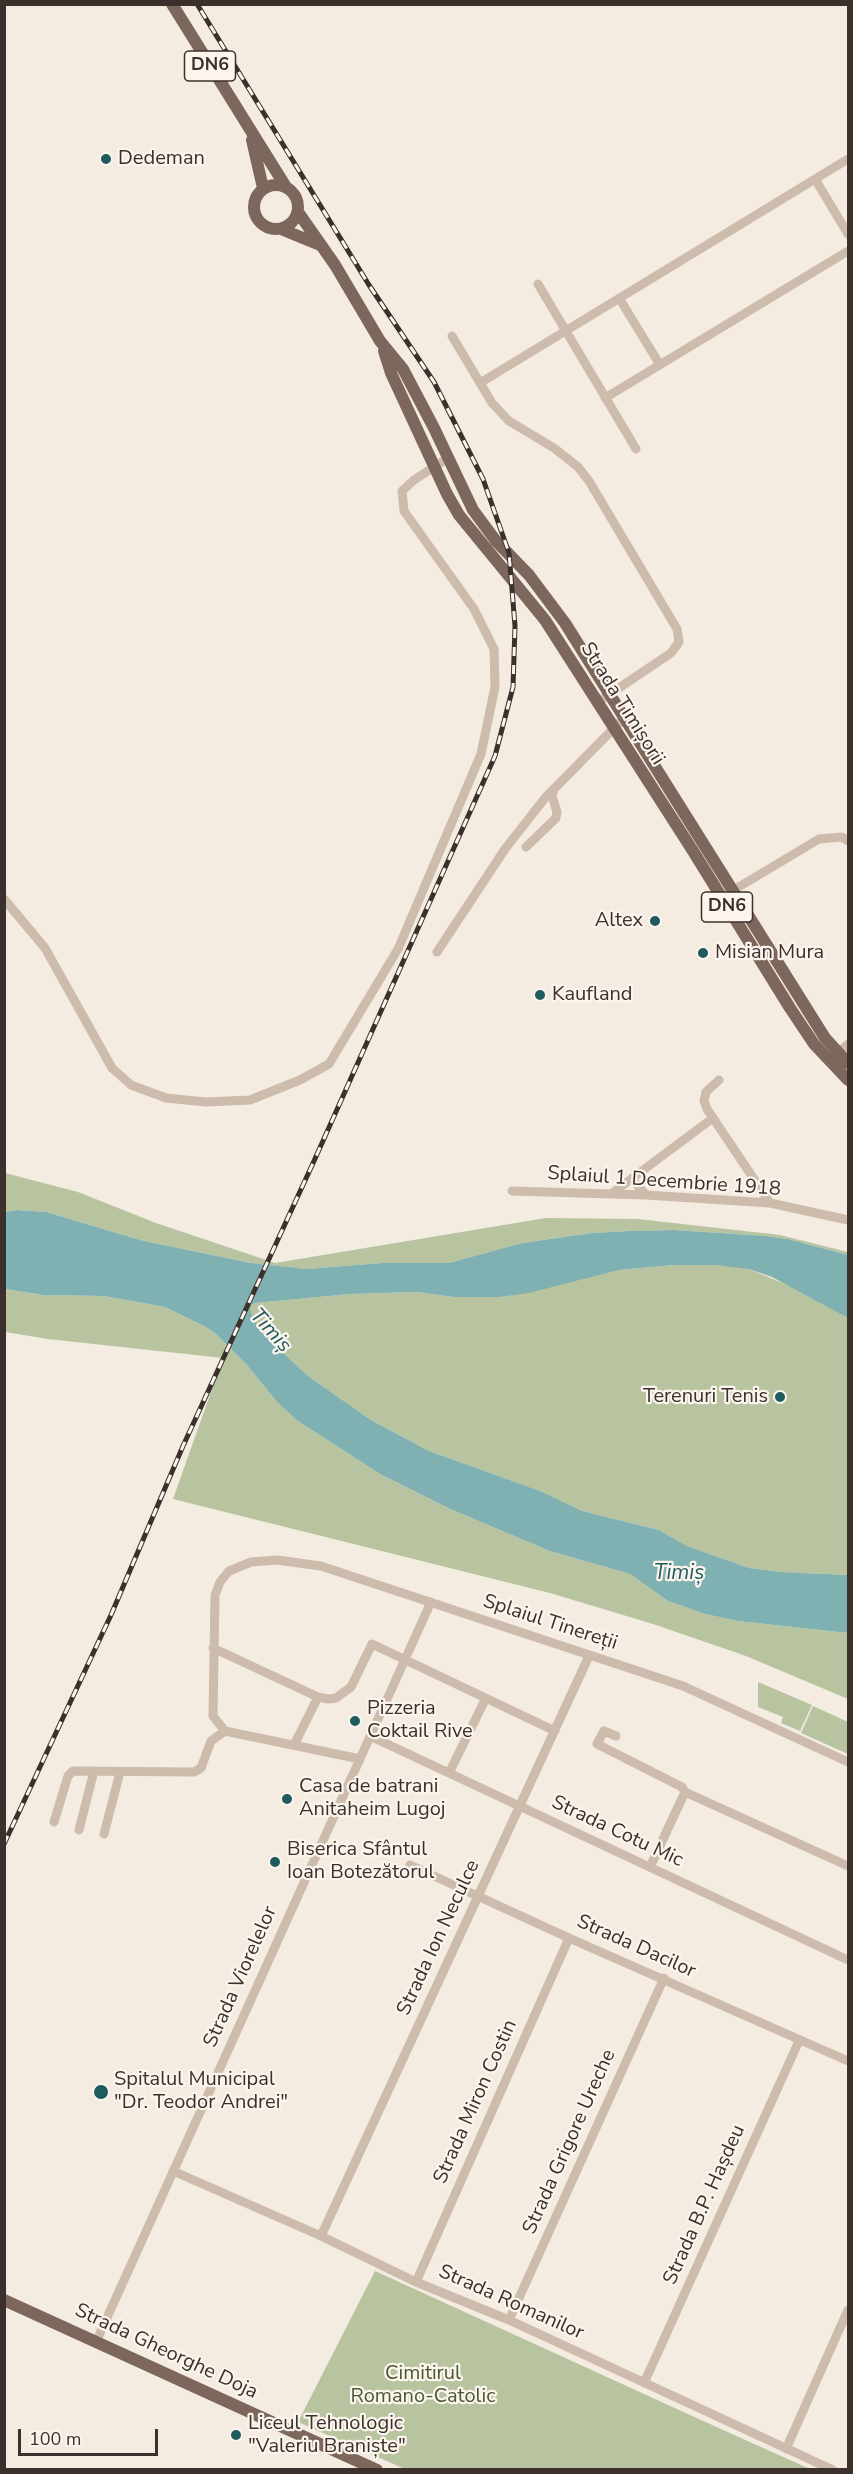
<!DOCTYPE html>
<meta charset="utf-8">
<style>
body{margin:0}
#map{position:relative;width:853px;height:2474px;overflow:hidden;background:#f4ebe1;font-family:"Nunito Sans",sans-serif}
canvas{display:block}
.frame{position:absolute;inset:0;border:6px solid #3b302b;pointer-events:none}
.scale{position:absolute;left:18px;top:2429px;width:140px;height:27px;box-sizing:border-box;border:3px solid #3b302b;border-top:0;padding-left:8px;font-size:18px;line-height:21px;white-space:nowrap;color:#3b302b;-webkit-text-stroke:4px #fbf5ee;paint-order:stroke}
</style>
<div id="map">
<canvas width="853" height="2474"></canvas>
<div class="frame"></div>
<div class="scale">100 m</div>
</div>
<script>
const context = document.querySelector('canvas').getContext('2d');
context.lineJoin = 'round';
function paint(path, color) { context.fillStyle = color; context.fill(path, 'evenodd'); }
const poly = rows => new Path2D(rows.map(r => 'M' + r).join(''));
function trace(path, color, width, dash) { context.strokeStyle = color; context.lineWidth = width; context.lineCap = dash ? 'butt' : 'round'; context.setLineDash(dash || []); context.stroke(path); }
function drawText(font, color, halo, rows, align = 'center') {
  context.font = font + ' "Nunito Sans",sans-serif'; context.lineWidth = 4.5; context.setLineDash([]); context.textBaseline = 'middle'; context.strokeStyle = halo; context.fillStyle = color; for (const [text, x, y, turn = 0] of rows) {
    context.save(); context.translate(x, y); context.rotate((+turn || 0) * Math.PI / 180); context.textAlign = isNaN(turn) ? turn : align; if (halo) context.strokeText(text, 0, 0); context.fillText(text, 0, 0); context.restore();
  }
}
paint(poly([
 [5,1173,78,1192,156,1223,275,1263,546,1218,638,1219,780,1235,848,1252,848,1255,788,1239,766,1236,674,1230,629,1231,592,1233,522,1243,449,1263,382,1263,306,1269,284,1267,251,1263,144,1241,46,1212,17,1210,5,1212],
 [674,1265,729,1265,749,1269,797,1289,848,1318,848,1575,781,1572,749,1568,687,1546,659,1530,582,1511,543,1492,429,1451,371,1420,308,1376,260,1331,249,1311,251,1305,255,1303,350,1294,417,1292,454,1297,555,1286,619,1270],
 [4,1289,43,1295,104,1296,165,1307,206,1327,216,1334,246,1364,278,1403,298,1421,380,1474,450,1509,550,1551,630,1574,668,1601,705,1614,738,1621,848,1633,848,1699,746,1656,653,1624,550,1593,173,1499,223,1358,48,1339,5,1332],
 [758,1682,812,1705,800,1731,781,1723,783,1717,758,1707],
 [813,1706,848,1722,848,1754,801,1733],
 [375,2271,701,2420,810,2469,405,2469,298,2422]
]), '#b8c4a0');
paint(poly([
 [17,1210,46,1212,144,1241,251,1263,306,1269,382,1263,449,1263,522,1243,592,1233,629,1231,674,1230,766,1236,788,1239,848,1255,848,1318,772,1277,749,1269,716,1265,674,1265,619,1270,529,1293,498,1297,454,1297,417,1292,350,1294,255,1303,251,1305,250,1311,260,1331,308,1376,371,1420,429,1451,543,1492,582,1511,659,1530,687,1546,749,1568,781,1572,848,1575,848,1633,738,1621,705,1614,668,1601,630,1574,550,1551,450,1509,380,1474,298,1421,278,1403,246,1364,216,1334,206,1327,165,1307,104,1296,43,1295,5,1289,5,1212]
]), '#7fb0b2');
trace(poly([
 [815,179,848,234],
 [538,284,636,449],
 [619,298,660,365],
 [452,336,492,403,509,421,554,448,578,467,589,481,677,629,679,642,671,653,604,698],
 [480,383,848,159],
 [605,398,848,251],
 [526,847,556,818,557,812,552,796,554,789],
 [732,891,819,839,842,837,848,841],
 [4,899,45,948,112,1068,131,1085,166,1098,206,1102,250,1100,300,1080,329,1064,398,949,481,754,495,687,494,649,474,609,404,511,402,491,414,480,448,458],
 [437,952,505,849,545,798,624,718],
 [838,1053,848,1044],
 [719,1080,706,1092,704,1101,707,1109,770,1203],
 [632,1179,646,1195],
 [512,1191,646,1195,770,1203,848,1220],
 [611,1194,713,1118],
 [213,1648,318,1697,328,1699,336,1698,351,1687,372,1644,555,1731],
 [370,1736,848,1960],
 [616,1736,604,1731,597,1744,682,1787,685,1792,848,1866],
 [294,1745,318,1697],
 [360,1759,225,1731,213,1716,215,1595,220,1582,229,1571,251,1562,277,1560,321,1566,683,1686,848,1762],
 [449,1773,486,1698],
 [54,1822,68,1776,73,1771,194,1772,201,1768,211,1741,225,1731],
 [79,1830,94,1771],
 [104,1834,120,1772],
 [410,1865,569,1938,848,2061],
 [650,1867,685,1792],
 [173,2171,321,2236,416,2282,509,2320,833,2470],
 [321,2236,589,1656],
 [416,2282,569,1938],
 [509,2320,664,1978],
 [96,2342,431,1602],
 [644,2383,799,2041],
 [786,2449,848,2310]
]), '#cdbbac', 9);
trace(poly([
 [172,4,286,187],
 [252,140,263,188],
 '254 207a22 22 0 1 1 44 0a22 22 0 1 1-44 0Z',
 [298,212,335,265,380,341,403,369,434,428,473,510,496,541,529,575,565,623,825,1038,848,1063],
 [281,229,320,245],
 [384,351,391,373,447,494,459,515,545,620,693,851,790,1008,814,1044,848,1080],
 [4,2300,377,2470]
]), '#7d675c', 12);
const rail = poly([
 [4,1844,111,1615,183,1446,314,1161,495,756,513,687,515,626,509,553,483,479,434,382,369,285,197,4]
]);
trace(rail, '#3b302b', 5);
trace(rail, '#fbf5ee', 3, [9]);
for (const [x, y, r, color] of [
 [106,159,6,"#1f5a5e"],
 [655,921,6,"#1f5a5e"],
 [703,953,6,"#1f5a5e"],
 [540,995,6,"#1f5a5e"],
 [780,1397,6,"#1f5a5e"],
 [355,1721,6,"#1f5a5e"],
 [287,1799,6,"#1f5a5e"],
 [275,1862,6,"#1f5a5e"],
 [101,2092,8,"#1f5a5e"],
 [236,2435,6,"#1f5a5e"]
]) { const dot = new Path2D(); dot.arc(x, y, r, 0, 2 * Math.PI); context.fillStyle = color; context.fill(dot); trace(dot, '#fbf5ee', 2); }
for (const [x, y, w] of [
 [210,66,51],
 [727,907,51]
]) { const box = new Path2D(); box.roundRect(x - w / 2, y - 15, w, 30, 4.5); context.fillStyle = '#fbf5ee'; context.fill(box); trace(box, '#3b302b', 1.5); }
drawText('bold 18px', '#3b302b', null, [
 ["DN6",210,66],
 ["DN6",727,907]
]);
drawText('20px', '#3b302b', '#fbf5ee', [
 ["Dedeman",118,159],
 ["Altex",643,921,"right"],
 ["Misian Mura",715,953],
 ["Kaufland",552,995],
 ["Terenuri Tenis",768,1397,"right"],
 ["Pizzeria",367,1709],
 ["Coktail Rive",367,1732],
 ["Casa de batrani",299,1787],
 ["Anitaheim Lugoj",299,1810],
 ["Biserica Sfântul",287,1850],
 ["Ioan Botezătorul",287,1873],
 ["Spitalul Municipal",114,2080],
 ["\"Dr. Teodor Andrei\"",114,2103],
 ["Liceul Tehnologic",248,2424],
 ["\"Valeriu Braniște\"",248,2447]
], 'left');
drawText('20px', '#3b302b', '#fbf5ee', [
 ["Strada Timișorii",622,704,58],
 ["Splaiul 1 Decembrie 1918",664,1182,4],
 ["Splaiul Tinereții",550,1623,18],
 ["Strada Cotu Mic",617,1832,25],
 ["Strada Ion Neculce",439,1938,-65],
 ["Strada Dacilor",636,1947,24],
 ["Strada Viorelelor",241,1977,-66],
 ["Strada Miron Costin",476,2102,-66],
 ["Strada Grigore Ureche",570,2142,-66],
 ["Strada B.P. Hașdeu",705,2205,-66],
 ["Strada Romanilor",511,2303,24],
 ["Strada Gheorghe Doja",166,2352,25]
]);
drawText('20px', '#4a5a2e', '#fbf5ee', [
 ["Cimitirul",423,2374],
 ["Romano-Catolic",423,2397]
]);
drawText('italic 21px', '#1f5a5e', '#fbf5ee', [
 ["Timiș",270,1331,48],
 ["Timiș",679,1574]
]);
</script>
